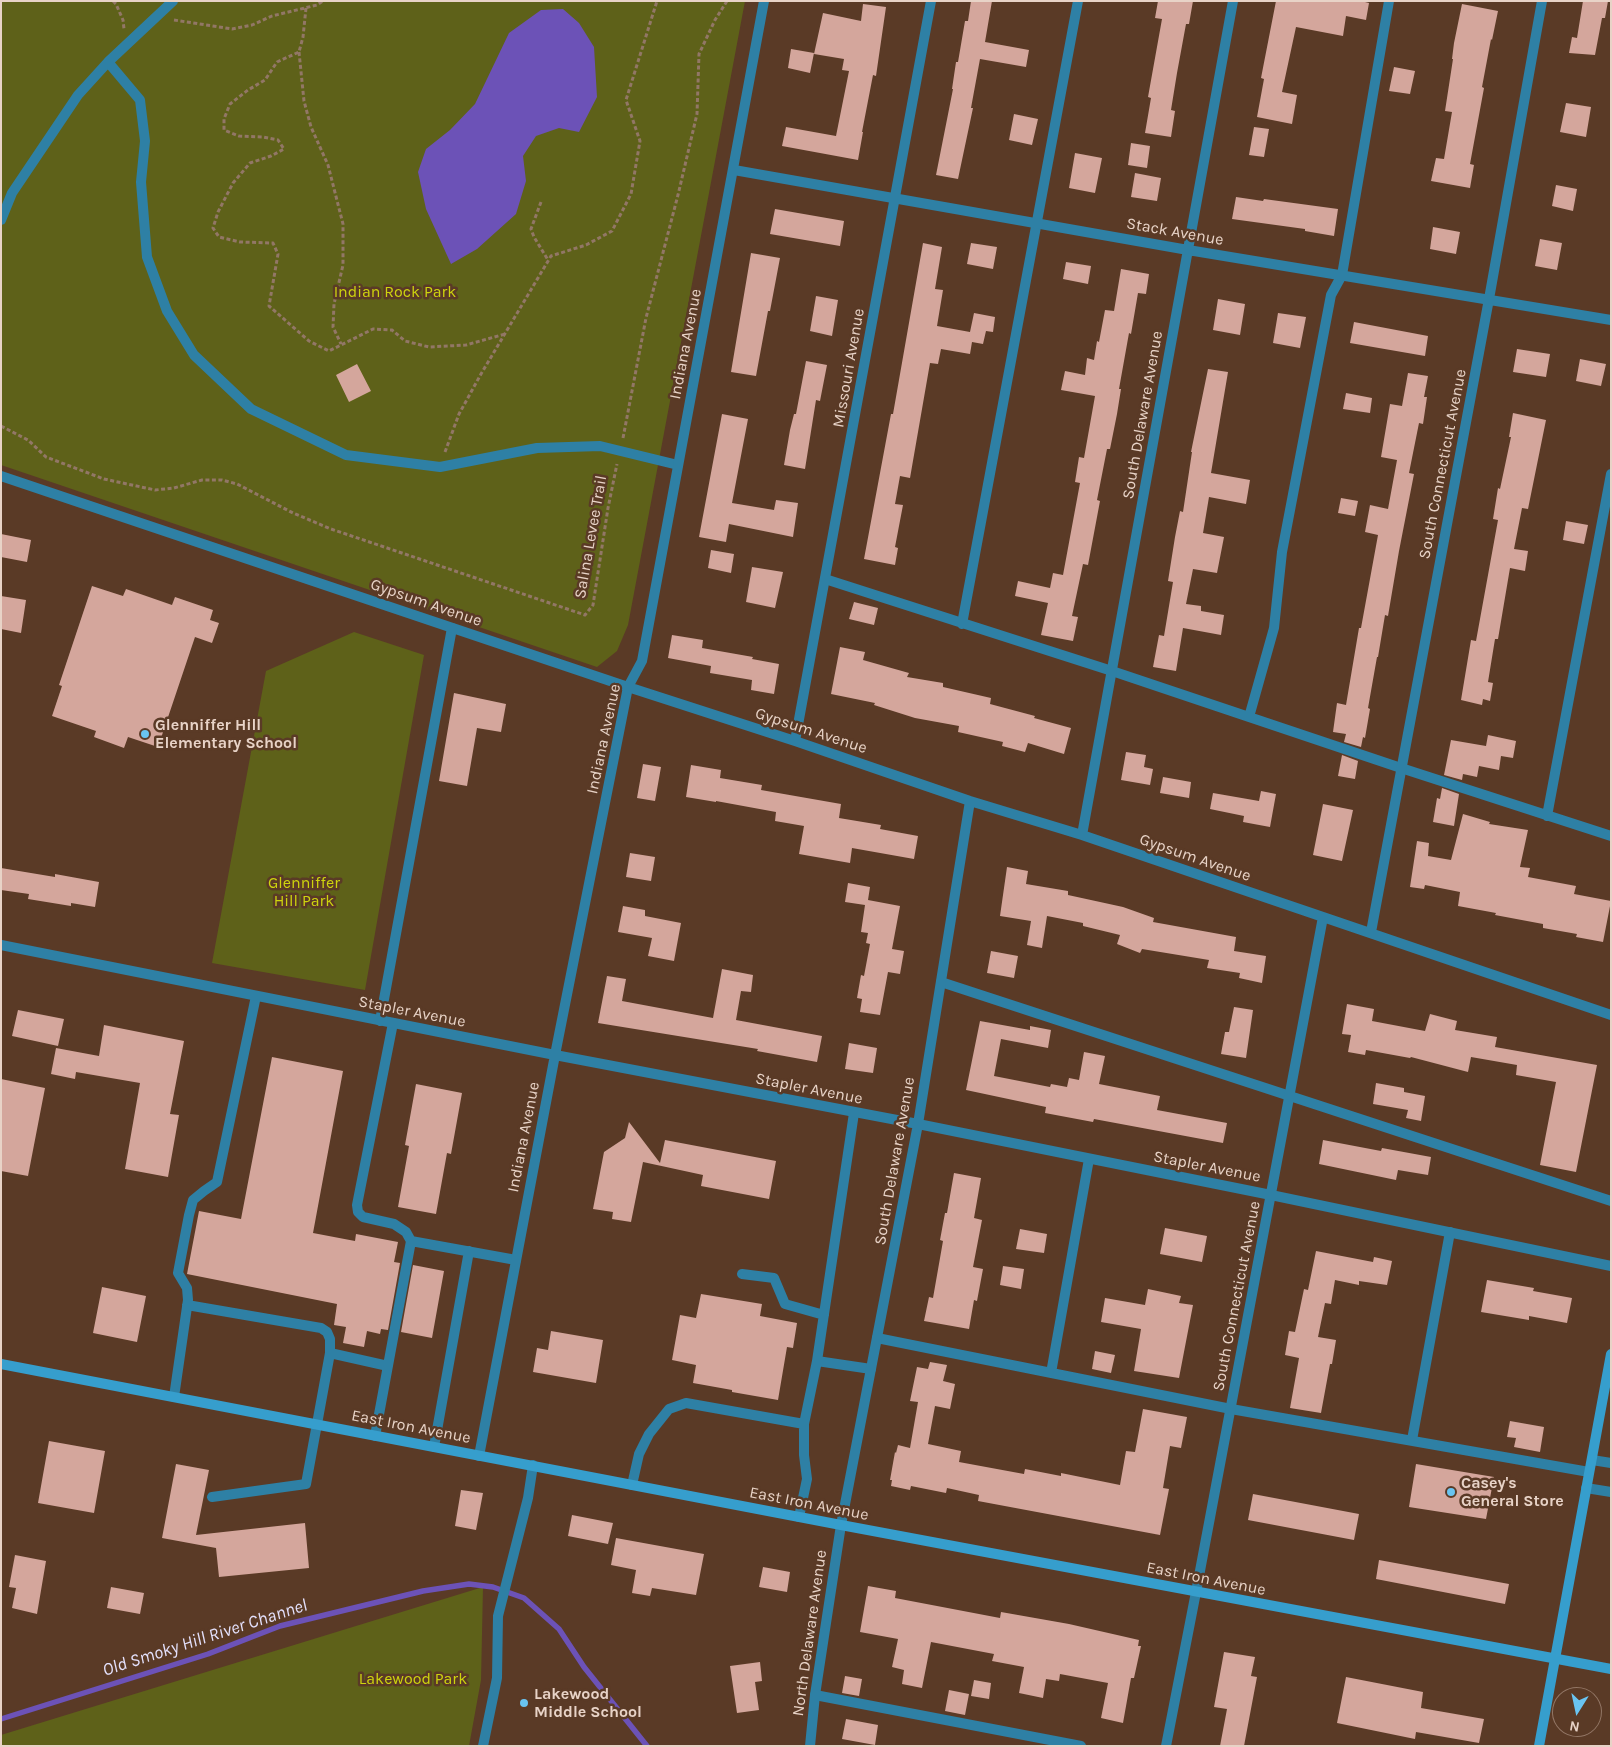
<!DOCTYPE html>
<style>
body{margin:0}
#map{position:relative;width:1612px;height:1747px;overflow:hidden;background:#5a3a26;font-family:Karla,sans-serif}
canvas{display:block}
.frame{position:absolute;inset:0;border:2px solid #e8d3c7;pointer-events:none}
.north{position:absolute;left:1552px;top:1687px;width:50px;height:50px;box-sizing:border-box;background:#5a3a26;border:1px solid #937766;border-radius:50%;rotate:190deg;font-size:14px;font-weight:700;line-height:20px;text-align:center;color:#e8d3c7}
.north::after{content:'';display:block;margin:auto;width:18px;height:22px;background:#69c4f1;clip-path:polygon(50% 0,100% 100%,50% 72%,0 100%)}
</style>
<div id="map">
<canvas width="1612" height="1747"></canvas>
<div class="frame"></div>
<div class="north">N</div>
</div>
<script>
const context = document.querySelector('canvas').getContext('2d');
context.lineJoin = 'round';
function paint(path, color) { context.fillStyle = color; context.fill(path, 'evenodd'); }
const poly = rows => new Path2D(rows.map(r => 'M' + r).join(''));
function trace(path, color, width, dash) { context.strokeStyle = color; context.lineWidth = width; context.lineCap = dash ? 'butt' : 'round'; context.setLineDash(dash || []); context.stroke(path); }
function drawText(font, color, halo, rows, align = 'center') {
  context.font = font + ' Karla,sans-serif'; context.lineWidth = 5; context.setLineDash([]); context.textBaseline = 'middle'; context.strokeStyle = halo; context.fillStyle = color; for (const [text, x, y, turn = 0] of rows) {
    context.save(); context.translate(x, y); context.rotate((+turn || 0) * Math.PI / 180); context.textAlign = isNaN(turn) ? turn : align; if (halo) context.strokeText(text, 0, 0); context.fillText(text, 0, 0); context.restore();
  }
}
paint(poly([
 [1,1,745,1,628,625,617,651,597,667,1,465],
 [354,632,424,655,365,990,212,963,266,671],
 [483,1587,481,1680,469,1746,1,1746,1,1735]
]), '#5e6119');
paint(poly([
 [563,9,579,23,594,47,597,97,579,132,559,128,536,136,523,156,526,181,516,214,477,249,451,264,426,209,418,172,426,149,450,130,475,104,509,33,541,10]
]), '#6c52b7');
trace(poly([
 [1,1719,208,1654,280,1626,423,1591,469,1584,493,1587,524,1598,559,1629,584,1667,647,1746]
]), '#6c52b7', 5.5);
paint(poly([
 [971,1,992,1,985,42,1029,50,1026,67,980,59,971,108,973,108,958,179,936,175,953,89,952,89,956,62,958,62,965,21,968,21],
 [1158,1,1193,1,1189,24,1186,24,1177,73,1171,110,1175,111,1171,137,1145,133,1151,98,1148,97,1162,19,1155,18],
 [1276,1,1361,1,1369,3,1366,20,1346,16,1343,36,1296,27,1282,92,1297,95,1292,124,1257,117,1264,79,1261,78],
 [1583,1,1608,1,1605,18,1602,18,1595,55,1569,53,1572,37,1577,38],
 [863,4,886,7,876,76,873,75,862,132,863,132,858,160,782,146,786,127,836,136,849,71,842,70,844,59,814,54,823,13,861,21],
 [1462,4,1498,11,1492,40,1491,39,1482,87,1484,88,1470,164,1474,165,1470,188,1431,181,1436,158,1444,159,1452,112,1445,111,1453,59,1452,59,1454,43],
 [791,49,814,53,810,73,788,68],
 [1394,67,1415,71,1410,94,1389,91],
 [1566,103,1591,107,1586,137,1560,132],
 [1014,114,1038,119,1032,145,1009,140],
 [1254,127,1269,129,1264,157,1249,155],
 [1131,143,1150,146,1147,168,1128,165],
 [1075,153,1102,158,1095,193,1069,188],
 [1135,173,1161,178,1157,201,1131,197],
 [1556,185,1577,189,1573,211,1552,206],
 [1236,197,1263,201,1264,199,1338,209,1334,236,1305,231,1305,229,1232,219],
 [775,209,844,221,840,246,770,234],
 [1433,227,1460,232,1456,254,1430,249],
 [1540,239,1562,243,1557,270,1535,266],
 [923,243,942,247,935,289,943,290,937,326,970,332,974,313,995,317,993,332,986,331,983,344,972,342,970,354,941,349,938,364,930,363,910,478,900,476,895,504,903,505,895,547,898,548,895,565,864,559,891,414,893,414],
 [971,243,997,247,993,269,967,264],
 [751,253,780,258,770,311,768,311,756,376,731,372],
 [1066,262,1091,266,1088,284,1063,279],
 [1121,269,1149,274,1146,294,1138,293,1131,334,1129,333,1119,389,1121,389,1117,414,1110,449,1107,449,1097,500,1100,501,1088,565,1083,564,1072,616,1078,617,1073,641,1041,635,1048,603,1015,596,1018,581,1050,588,1053,573,1063,575,1080,483,1075,482,1079,457,1084,458,1095,396,1061,390,1065,371,1085,375,1087,358,1094,360,1097,341,1099,342,1105,310,1114,311],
 [816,296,838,300,832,336,810,331],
 [1218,299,1245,304,1240,335,1213,330],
 [1278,313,1306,317,1300,348,1273,343],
 [1354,322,1428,336,1425,356,1350,343],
 [1517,349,1550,354,1546,377,1513,372],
 [1580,359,1606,364,1601,386,1576,381],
 [806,361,827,365,820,401,816,400,805,469,784,465,790,430,794,414,796,414],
 [357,364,371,391,349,402,336,375],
 [1208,369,1228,372,1211,473,1250,480,1246,504,1209,497,1203,533,1224,537,1217,573,1193,569,1186,604,1201,606,1201,611,1224,615,1221,635,1183,628,1176,671,1153,667,1159,635,1164,636,1173,582,1168,581,1175,537,1180,511,1183,512,1192,452,1191,452],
 [1408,373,1428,376,1424,397,1427,397,1423,424,1419,423,1409,473,1414,474,1399,551,1388,616,1385,615,1378,657,1377,657,1368,708,1370,709,1365,738,1363,737,1361,747,1344,742,1346,734,1333,732,1337,703,1346,705,1359,628,1361,628,1378,535,1365,532,1370,505,1388,509,1397,460,1381,457,1390,404,1402,406],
 [1346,393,1372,398,1370,413,1343,409],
 [1513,413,1546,420,1528,509,1522,508,1514,549,1528,551,1525,571,1510,568,1498,639,1495,639,1488,682,1493,683,1490,701,1483,699,1482,705,1461,700,1471,640,1476,641,1498,520,1493,519,1498,488,1500,489,1511,437,1509,437],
 [722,414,748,419,732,503,774,510,776,500,798,503,793,537,729,524,726,542,699,537],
 [1341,498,1358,501,1355,516,1338,513],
 [1566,521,1588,525,1584,544,1563,540],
 [1,534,31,540,27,562,1,557],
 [711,550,734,554,731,573,708,568],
 [752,567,783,572,775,608,746,602],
 [92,586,123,596,126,589,172,605,175,597,213,610,210,620,219,623,212,643,195,637,158,747,128,737,124,748,94,737,96,731,52,716,62,686,59,685],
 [1,596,26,600,21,633,1,629],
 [854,602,878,608,874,625,849,619],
 [672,635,703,640,702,648,753,657,752,659,779,664,774,694,751,690,752,680,710,673,711,666,668,658],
 [840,647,865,652,863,660,909,673,907,677,943,683,943,687,991,698,990,704,1035,716,1034,718,1071,728,1064,754,1028,743,1025,752,1002,746,1003,742,958,732,959,726,915,718,874,705,875,703,831,694],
 [454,693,506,704,501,732,477,728,467,786,439,781],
 [1488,735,1516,741,1513,758,1501,756,1499,770,1479,766,1477,777,1463,774,1462,780,1444,775,1451,740,1486,746],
 [1126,752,1146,755,1144,767,1153,769,1150,785,1121,780],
 [1342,755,1358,761,1355,779,1338,776],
 [643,764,661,767,655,801,637,798],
 [691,765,721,770,720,778,762,785,761,790,841,804,839,818,881,825,880,829,918,836,914,859,852,848,850,863,799,854,804,826,775,821,776,812,716,801,716,802,686,797],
 [1163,777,1191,782,1189,798,1160,793],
 [1442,788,1459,794,1454,826,1433,822,1437,798,1440,799],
 [1261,791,1276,794,1270,827,1243,822,1244,816,1210,809,1213,793,1259,801],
 [1323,804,1353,810,1342,861,1313,855],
 [1463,814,1490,822,1489,824,1528,830,1520,867,1530,868,1528,877,1576,886,1574,894,1611,901,1603,942,1576,937,1577,934,1543,928,1543,924,1495,915,1496,913,1458,906,1460,892,1425,885,1424,889,1410,887,1417,841,1429,843,1428,856,1451,860],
 [630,853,655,857,651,881,626,877],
 [1007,867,1028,871,1026,884,1068,891,1068,895,1123,907,1154,918,1153,922,1236,937,1234,951,1266,956,1262,983,1239,978,1240,973,1207,968,1209,960,1142,949,1140,953,1117,944,1120,935,1083,926,1083,923,1047,916,1042,948,1027,945,1031,921,1000,916],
 [1,868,55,877,55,874,99,882,95,907,71,903,71,906,28,899,29,894,1,890],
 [848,883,870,887,868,900,900,906,892,949,904,951,900,974,888,972,880,1015,860,1012,862,999,857,998,861,975,864,976,870,944,866,943,868,933,861,932,865,905,845,902],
 [623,906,645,910,645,916,681,923,674,961,648,956,652,938,618,932],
 [991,951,1018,956,1014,978,987,973],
 [722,969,753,975,751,992,741,991,736,1020,822,1036,817,1062,757,1051,758,1049,598,1023,607,976,626,979,622,1001,713,1018],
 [1347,1004,1374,1009,1372,1021,1425,1031,1430,1014,1457,1021,1455,1030,1497,1037,1495,1047,1597,1065,1576,1172,1540,1165,1556,1082,1516,1075,1517,1065,1471,1057,1468,1072,1411,1057,1410,1058,1366,1050,1365,1055,1348,1052,1351,1035,1342,1034],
 [1234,1007,1253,1010,1246,1058,1221,1054,1225,1032,1229,1032],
 [18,1010,64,1019,58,1046,12,1036],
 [980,1021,1030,1030,1030,1026,1051,1030,1048,1048,1001,1039,994,1076,1050,1087,1051,1084,1067,1087,1069,1078,1079,1080,1084,1052,1105,1056,1099,1084,1160,1096,1157,1110,1227,1123,1223,1143,1094,1119,1093,1122,1045,1113,1046,1107,966,1090],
 [104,1025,184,1041,170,1114,179,1115,168,1177,125,1169,140,1083,76,1072,75,1079,51,1074,56,1048,99,1056],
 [849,1043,877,1048,873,1073,845,1069],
 [272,1057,343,1071,313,1233,355,1241,356,1234,398,1242,394,1262,400,1263,388,1330,381,1329,380,1334,367,1331,364,1347,343,1343,346,1327,334,1325,337,1304,187,1274,199,1211,241,1219],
 [1,1079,45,1088,28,1176,1,1171],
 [1376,1083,1404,1088,1404,1092,1425,1096,1421,1121,1406,1118,1408,1110,1373,1104],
 [416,1084,462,1093,451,1154,447,1153,436,1214,398,1207,409,1146,405,1145],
 [629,1122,660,1163,665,1140,776,1161,769,1199,701,1186,703,1175,643,1162,631,1222,612,1219,613,1212,593,1209,604,1152,625,1138],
 [1323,1140,1381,1151,1382,1148,1431,1157,1428,1175,1398,1170,1396,1180,1319,1164],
 [954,1173,981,1178,974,1218,982,1220,973,1267,983,1269,977,1301,974,1300,969,1329,924,1321,929,1297,933,1298,943,1241,940,1240,945,1213,947,1213],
 [1165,1228,1207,1236,1202,1262,1160,1254],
 [1020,1229,1047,1234,1044,1253,1016,1249],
 [1316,1251,1373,1262,1374,1257,1392,1261,1387,1285,1359,1281,1359,1285,1335,1280,1331,1304,1325,1303,1318,1337,1336,1340,1332,1364,1330,1364,1321,1413,1290,1408,1299,1358,1285,1355,1289,1331,1295,1332,1304,1289,1308,1290],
 [413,1265,444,1271,432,1338,401,1332],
 [1003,1266,1024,1269,1021,1289,1000,1285],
 [1487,1280,1534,1288,1533,1291,1572,1298,1567,1323,1529,1316,1529,1320,1481,1312],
 [102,1287,146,1296,137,1342,93,1333],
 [1148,1289,1181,1296,1179,1303,1193,1305,1179,1378,1134,1371,1141,1329,1101,1322,1105,1298,1145,1305],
 [701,1294,762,1304,760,1316,797,1323,793,1348,787,1347,778,1400,732,1392,732,1390,693,1383,696,1365,672,1360,680,1315,696,1318],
 [551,1331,603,1340,596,1383,533,1372,537,1348,548,1350],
 [1095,1351,1115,1355,1111,1373,1092,1369],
 [930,1362,947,1365,943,1381,955,1384,950,1409,935,1406,928,1444,961,1451,959,1462,1024,1474,1025,1469,1061,1476,1061,1473,1120,1485,1126,1451,1135,1452,1143,1409,1187,1417,1181,1448,1170,1446,1163,1488,1169,1489,1160,1535,978,1501,979,1495,947,1488,946,1493,911,1486,910,1490,891,1486,892,1480,890,1480,895,1452,896,1453,898,1445,910,1448,918,1402,910,1401,917,1367,928,1369],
 [1510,1421,1544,1427,1540,1452,1514,1447,1516,1438,1507,1437],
 [49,1441,105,1451,94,1513,38,1503],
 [176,1464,209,1470,196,1535,305,1523,309,1568,219,1577,216,1548,162,1538],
 [1416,1464,1494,1477,1486,1519,1409,1507],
 [461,1490,483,1493,476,1530,455,1526],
 [1253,1494,1359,1514,1354,1540,1248,1520],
 [572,1515,613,1523,608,1544,568,1536],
 [616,1538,704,1554,696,1595,652,1588,650,1596,632,1593,636,1570,611,1565],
 [15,1555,46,1561,37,1614,12,1608,16,1588,9,1587],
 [1379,1560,1509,1584,1505,1604,1376,1579],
 [763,1567,790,1572,787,1592,759,1587],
 [868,1586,896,1591,895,1598,1000,1618,1001,1612,1069,1624,1139,1640,1138,1646,1141,1646,1134,1678,1131,1678,1123,1723,1101,1718,1108,1683,1060,1674,1059,1681,1046,1679,1043,1698,1019,1693,1024,1667,992,1661,994,1654,931,1642,922,1688,902,1684,904,1670,892,1667,898,1639,860,1632],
 [111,1587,144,1593,140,1614,107,1608],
 [1224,1652,1255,1657,1251,1676,1257,1677,1244,1746,1220,1746,1227,1709,1214,1707],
 [760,1662,762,1681,755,1682,759,1710,737,1713,730,1666],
 [845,1676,862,1679,859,1696,842,1693],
 [1346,1677,1423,1692,1421,1708,1484,1719,1479,1743,1416,1732,1415,1739,1337,1723],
 [974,1680,991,1683,989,1699,971,1696],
 [949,1690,969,1694,965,1715,945,1711],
 [846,1719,878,1725,875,1745,842,1739]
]), '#d4a69c');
trace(poly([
 [113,1,116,4,123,20,124,29],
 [306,8,303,37,299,52,277,62,265,80,248,90,230,104,224,119,224,130,239,136,263,137,278,140,284,149,271,156,250,163,233,183,218,212,213,228,219,237,240,242,273,243,278,254,269,306,309,341,329,351,373,329,392,330,405,341,429,347,466,345,505,334],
 [174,20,232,29,252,25,272,16,317,5,323,1],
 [299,52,304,101,311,127,328,165,343,224,343,265,334,304,333,327,341,344],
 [541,202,531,229,534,237,548,260],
 [1,426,28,440,46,457,104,479,155,490,174,488,202,480,222,480,237,484,293,513,331,529,585,615,593,605,608,508,617,464],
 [623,438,646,318,678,195,697,114,699,54,715,20,727,1],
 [445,452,459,414,481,374,551,256,586,245,612,231,631,194,640,141,626,100,657,1]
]), '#927766', 3, [4, 2.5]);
trace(poly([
 [108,62,140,100,145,141,141,182,147,257,167,311,194,355,251,409,346,455,440,467,537,448,600,446,678,465],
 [1,220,12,193,78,95,108,62,173,1],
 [825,579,1112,671,1401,768,1611,836],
 [962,624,1078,1],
 [1249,717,1274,628,1282,552,1331,295,1342,275,1389,1],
 [1547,816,1611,474],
 [941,982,1611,1201],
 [380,1021,452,628],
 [411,1241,516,1260],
 [742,1274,774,1278,785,1304,824,1315],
 [187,1305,321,1328,327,1332,330,1339,330,1353,306,1484,212,1497],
 [877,1338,1231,1409,1589,1472],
 [330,1353,388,1366],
 [817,1361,854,1113],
 [1051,1373,1089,1159],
 [174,1397,188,1300,187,1288,178,1273,189,1215,193,1200,204,1191,217,1182,256,996],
 [375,1436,411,1241,406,1232,394,1224,363,1217,358,1212,357,1205,393,1023],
 [1412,1440,1450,1232],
 [434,1447,469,1251],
 [1592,1460,1611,1463],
 [632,1485,639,1454,649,1434,669,1409,686,1403,804,1424],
 [1586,1488,1611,1492],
 [799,1517,807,1479,804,1455,804,1424,817,1361,871,1369],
 [815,1695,1081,1746]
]), '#2e80a5', 10);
trace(poly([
 [734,170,1188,250,1611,320],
 [1,476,628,687,795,741,970,801,1082,835,1611,1015],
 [795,741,931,1],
 [1082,835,1233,1],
 [1371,932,1489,299,1542,1],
 [1,945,555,1055,918,1124,1271,1195,1611,1266],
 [479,1456,555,1055,628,687,642,661,764,1],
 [483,1746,497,1678,498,1616,528,1498,533,1465],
 [810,1746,815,1695,841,1525,918,1124,970,801],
 [1166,1746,1196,1592,1323,917]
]), '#2e80a5', 10);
trace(poly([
 [1,1364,841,1525,1611,1669],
 [1539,1746,1611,1354]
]), '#369ecd', 10);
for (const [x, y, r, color] of [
 [145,734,5,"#69c4f1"],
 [1451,1492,5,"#69c4f1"],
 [524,1703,5,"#69c4f1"]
]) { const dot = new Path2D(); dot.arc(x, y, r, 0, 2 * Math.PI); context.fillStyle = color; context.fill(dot); trace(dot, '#5a3a26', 2); }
drawText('16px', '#e8d3c7', '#5a3a26', [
 ["Stack Avenue",1175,232,10],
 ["Indiana Avenue",686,344,-79],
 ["Missouri Avenue",849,368,-80],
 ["South Delaware Avenue",1143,415,-80],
 ["South Connecticut Avenue",1443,464,-79],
 ["Salina Levee Trail",591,537,-80],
 ["Gypsum Avenue",426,603,19],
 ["Gypsum Avenue",811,731,18],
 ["Indiana Avenue",604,739,-78],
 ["Gypsum Avenue",1195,858,19],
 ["Stapler Avenue",412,1012,11],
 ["Stapler Avenue",809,1089,11],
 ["Indiana Avenue",524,1137,-79],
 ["South Delaware Avenue",895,1161,-80],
 ["Stapler Avenue",1207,1167,11],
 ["South Connecticut Avenue",1237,1296,-79],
 ["East Iron Avenue",411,1427,11],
 ["East Iron Avenue",809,1504,11],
 ["East Iron Avenue",1206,1579,11],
 ["North Delaware Avenue",810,1633,-82]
]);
drawText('16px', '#ced40e', '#5a3a26', [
 ["Indian Rock Park",395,292],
 ["Glenniffer",304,883],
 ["Hill Park",304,901],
 ["Lakewood Park",413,1679]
]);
drawText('bold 16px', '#e8d3c7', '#5a3a26', [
 ["Glenniffer Hill",155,725],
 ["Elementary School",155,743],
 ["Casey's",1461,1483],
 ["General Store",1461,1501],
 ["Lakewood",534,1694],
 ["Middle School",534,1712]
], 'left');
drawText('italic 18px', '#e4e1fc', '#5a3a26', [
 ["Old Smoky Hill River Channel",205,1638,-18]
]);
</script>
